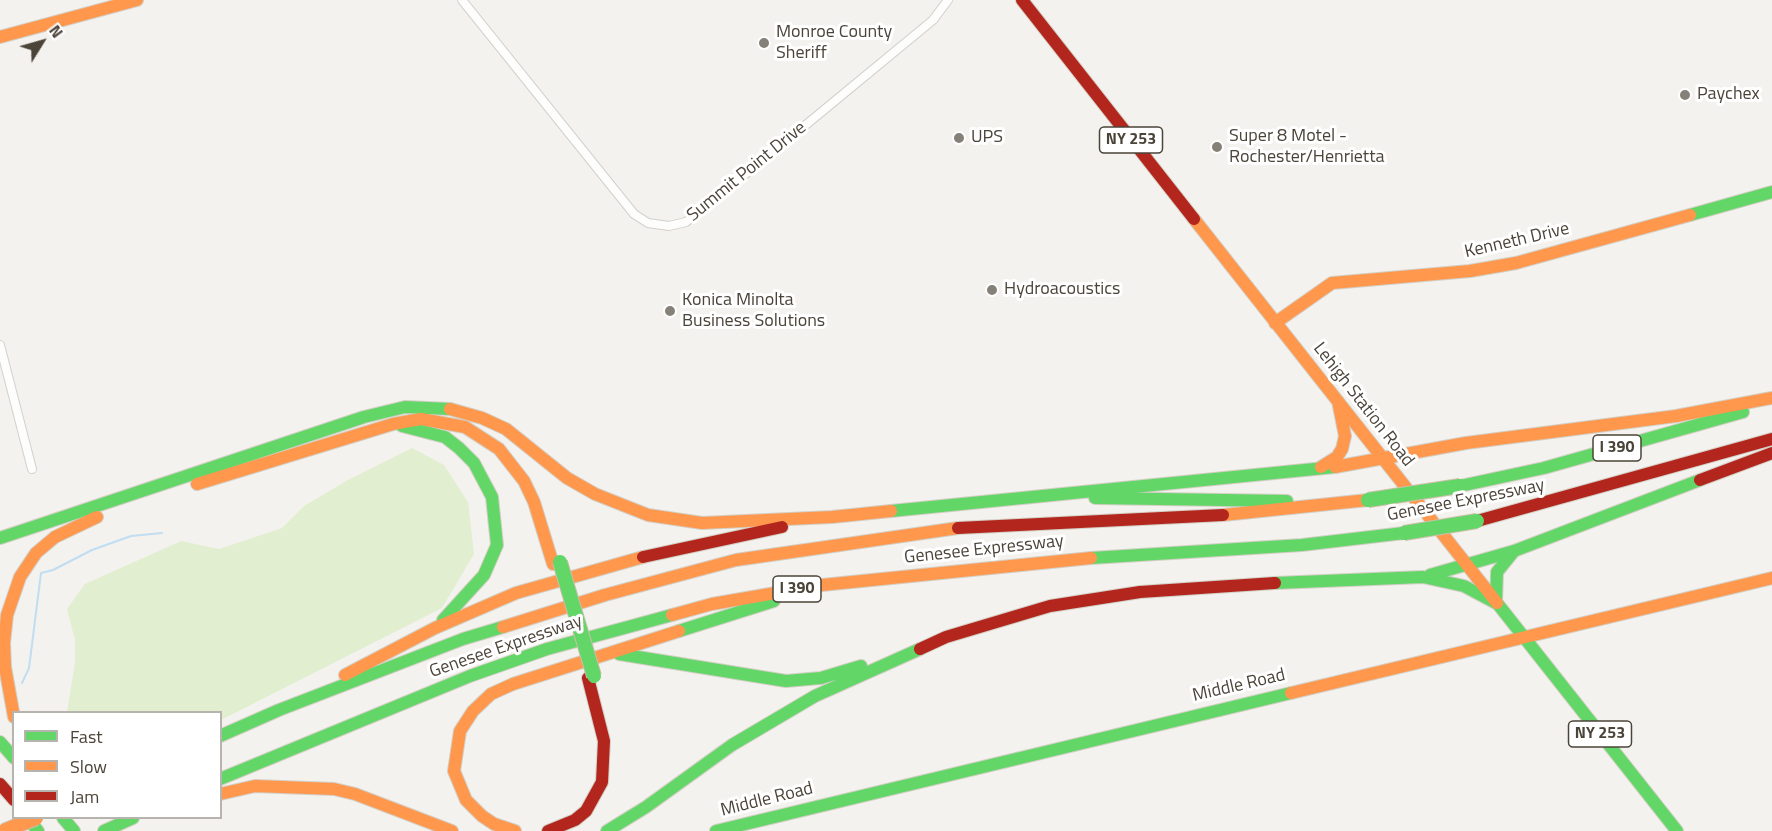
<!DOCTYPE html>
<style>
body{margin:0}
#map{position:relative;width:1772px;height:831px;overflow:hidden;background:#f4f2ee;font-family:"Titillium Web",sans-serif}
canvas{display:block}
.legend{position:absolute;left:12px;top:711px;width:210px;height:108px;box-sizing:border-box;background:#fff;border:2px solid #b7b4b0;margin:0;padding:8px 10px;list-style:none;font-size:18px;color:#4b4439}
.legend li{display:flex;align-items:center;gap:12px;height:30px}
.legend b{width:30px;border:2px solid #b7b4b0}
.north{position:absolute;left:12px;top:12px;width:60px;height:60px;-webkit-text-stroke:4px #fff;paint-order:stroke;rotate:53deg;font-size:16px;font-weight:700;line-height:24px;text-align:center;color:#4b4439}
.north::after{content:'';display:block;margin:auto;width:21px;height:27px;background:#4b4439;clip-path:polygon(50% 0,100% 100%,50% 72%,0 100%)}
</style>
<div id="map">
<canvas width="1772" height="831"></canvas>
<ul class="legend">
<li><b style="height:8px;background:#63d668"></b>Fast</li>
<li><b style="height:8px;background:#ff974d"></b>Slow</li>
<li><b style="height:8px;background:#b3261e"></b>Jam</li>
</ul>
<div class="north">N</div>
</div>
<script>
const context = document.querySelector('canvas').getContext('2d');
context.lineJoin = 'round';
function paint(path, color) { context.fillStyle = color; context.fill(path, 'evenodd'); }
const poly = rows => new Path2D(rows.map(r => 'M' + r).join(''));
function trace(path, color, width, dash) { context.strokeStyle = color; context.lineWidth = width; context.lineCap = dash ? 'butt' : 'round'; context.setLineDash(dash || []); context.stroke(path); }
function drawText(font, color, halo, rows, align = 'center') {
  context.font = font + ' "Titillium Web",sans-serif'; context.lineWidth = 6; context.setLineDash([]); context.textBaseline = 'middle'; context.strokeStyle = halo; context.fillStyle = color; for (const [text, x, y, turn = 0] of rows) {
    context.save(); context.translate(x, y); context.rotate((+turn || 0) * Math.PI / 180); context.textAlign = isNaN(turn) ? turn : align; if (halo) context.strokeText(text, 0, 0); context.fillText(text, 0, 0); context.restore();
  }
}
paint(poly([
 [412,448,444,465,468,502,474,554,442,608,221,720,220,712,67,712,75,662,75,640,67,609,85,584,181,541,219,549,282,528,304,506,348,480]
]), '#e1eecf');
trace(poly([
 [22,683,29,668,41,573,53,570,92,550,131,536,162,533]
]), '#c0ddf1', 2);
const street = poly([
 [462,0,634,214,648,223,669,226,686,222,779,147,933,20,948,0],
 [0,345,32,469]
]);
const fast = poly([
 [1690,215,1772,192],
 [402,426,445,437,459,448,474,463,492,497,497,545,484,575,443,620],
 [1460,486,1544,468,1743,412],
 [1095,498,1287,501],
 [891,511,1335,467],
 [0,538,364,417,405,407,450,409],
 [1091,558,1302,545,1404,533],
 [1430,575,1514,551,1700,480],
 [1275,583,1423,577,1464,586,1496,603,1497,572,1514,551],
 [1497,603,1677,831],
 [679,631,774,601],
 [619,654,786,681,821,678,861,666],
 [220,736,279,710,463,639,503,627],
 [0,742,14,758],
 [220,779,470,676,547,649,672,615],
 [27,818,38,831],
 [63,818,74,831],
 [104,831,133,818],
 [607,831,646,807,732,745,815,696,920,649],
 [716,831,1291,693]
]);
const slow = poly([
 [0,37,137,0],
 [1194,219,1497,603],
 [1275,323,1332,283,1470,271,1516,263,1690,215],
 [450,409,482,418,506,429,567,478,595,494,648,515,702,523,832,517,891,511],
 [1321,467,1337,457,1342,449,1345,436,1338,401],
 [1335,467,1466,443,1676,416,1772,398],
 [197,484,393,424,421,419,465,427,499,449,524,481,534,502,553,564],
 [1223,515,1368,500],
 [672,615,712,604,822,585,1091,558],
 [503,627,605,595,736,560,958,528],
 [345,675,435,628,516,593,643,557],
 [1291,693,1772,578],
 [14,717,5,667,4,643,7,615,20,577,36,553,55,537,97,517],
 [220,794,255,786,334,789,355,794,452,831],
 [515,831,494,824,482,816,466,800,454,771,460,731,473,711,491,694,513,684,679,631]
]);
const jam = poly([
 [1022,0,1194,219],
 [1700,480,1772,453],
 [1477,521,1772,439],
 [958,528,1223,515],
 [643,557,782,527],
 [920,649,946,637,1050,606,1140,592,1275,583],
 [0,784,14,800],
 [548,831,575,820,586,811,602,782,604,741,588,678]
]);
trace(street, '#d2d0cb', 10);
trace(fast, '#d3cfc5', 14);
trace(slow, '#d3cfc5', 14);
trace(jam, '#d3cfc5', 14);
trace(street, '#fdfdfc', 8);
trace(fast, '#63d668', 12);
trace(slow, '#ff974d', 12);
trace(jam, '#b3261e', 12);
const fastBridge = poly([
 [1368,500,1460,486],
 [1404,533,1477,521],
 [560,562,594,676]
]);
const slowBridge = poly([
 [4,831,36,818]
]);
trace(fastBridge, '#ccbfa9', 16, []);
trace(slowBridge, '#ccbfa9', 16, []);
trace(fastBridge, '#63d668', 14);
trace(slowBridge, '#ff974d', 14);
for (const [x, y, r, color] of [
 [764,43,6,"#868178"],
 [1685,95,6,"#868178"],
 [959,138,6,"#868178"],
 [1217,147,6,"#868178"],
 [992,290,6,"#868178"],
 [670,311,6,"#868178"]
]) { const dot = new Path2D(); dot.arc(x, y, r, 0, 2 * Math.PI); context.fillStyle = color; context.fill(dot); trace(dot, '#fff', 2); }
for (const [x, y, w] of [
 [1131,140,63],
 [1617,448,48],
 [797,589,48],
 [1600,734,63]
]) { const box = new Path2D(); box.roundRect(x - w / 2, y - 13, w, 26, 4.5); context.fillStyle = '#fff'; context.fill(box); trace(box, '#4b4439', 1.5); }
drawText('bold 16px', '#4b4439', null, [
 ["NY 253",1131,140],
 ["I 390",1617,448],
 ["I 390",797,589],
 ["NY 253",1600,734]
]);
drawText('18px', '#4b4439', '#fff', [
 ["Monroe County",776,33],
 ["Sheriff",776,54],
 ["Paychex",1697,95],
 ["Super 8 Motel -",1229,137],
 ["Rochester/Henrietta",1229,158],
 ["UPS",971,138],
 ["Hydroacoustics",1004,290],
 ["Konica Minolta",682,301],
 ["Business Solutions",682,322]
], 'left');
drawText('18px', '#4b4439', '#fff', [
 ["Summit Point Drive",747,172,-39],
 ["Kenneth Drive",1517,241,-13],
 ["Lehigh Station Road",1363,405,52],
 ["Genesee Expressway",1466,501,-11],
 ["Genesee Expressway",984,550,-6],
 ["Genesee Expressway",506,647,-19],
 ["Middle Road",1239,686,-13],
 ["Middle Road",767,800,-14]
]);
</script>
